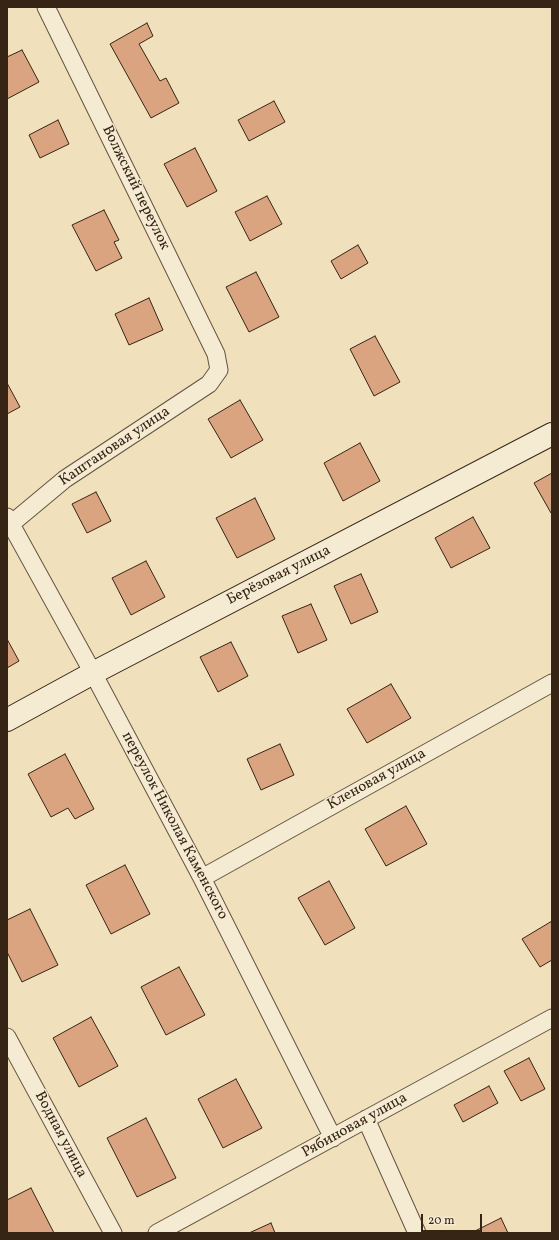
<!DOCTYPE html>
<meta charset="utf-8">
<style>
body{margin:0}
#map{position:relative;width:559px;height:1240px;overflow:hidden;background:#f0e0bc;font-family:Vollkorn,serif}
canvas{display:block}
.frame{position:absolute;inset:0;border:8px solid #362415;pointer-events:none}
.scale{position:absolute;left:421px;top:1214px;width:61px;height:18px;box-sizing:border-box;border:2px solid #362415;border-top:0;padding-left:5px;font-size:12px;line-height:14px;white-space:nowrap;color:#362415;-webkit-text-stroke:3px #f5ebd3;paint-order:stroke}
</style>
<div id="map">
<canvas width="559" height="1240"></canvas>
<div class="frame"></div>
<div class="scale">20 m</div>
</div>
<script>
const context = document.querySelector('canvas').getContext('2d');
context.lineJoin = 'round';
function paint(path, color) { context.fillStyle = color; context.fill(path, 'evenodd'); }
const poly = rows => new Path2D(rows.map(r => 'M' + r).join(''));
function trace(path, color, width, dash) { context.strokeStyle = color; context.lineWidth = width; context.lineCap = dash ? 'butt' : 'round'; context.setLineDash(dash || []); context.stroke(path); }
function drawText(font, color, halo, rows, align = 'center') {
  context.font = font + ' Vollkorn,serif'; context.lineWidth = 3; context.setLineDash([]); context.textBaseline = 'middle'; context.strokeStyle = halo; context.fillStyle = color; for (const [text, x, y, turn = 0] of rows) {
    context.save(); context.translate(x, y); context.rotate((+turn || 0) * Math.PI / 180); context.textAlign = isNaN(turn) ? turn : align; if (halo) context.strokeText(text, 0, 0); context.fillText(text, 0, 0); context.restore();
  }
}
const building = poly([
 [147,23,153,36,139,44,160,81,166,78,179,103,151,118,110,44,147,23],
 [22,50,39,82,7,99,7,57,22,50],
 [274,101,285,122,249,141,238,120,274,101],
 [58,120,69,144,40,158,29,135,58,120],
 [195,148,217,191,187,207,164,164,195,148],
 [267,196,282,224,250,241,235,212,267,196],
 [104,210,119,240,114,242,122,258,96,271,72,225,104,210],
 [358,245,368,263,341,279,331,261,358,245],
 [256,272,279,317,249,332,226,287,256,272],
 [149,298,163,330,129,345,115,314,149,298],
 [375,336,400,382,374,396,350,349,375,336],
 [7,383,20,407,7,414,7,383],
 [240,400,263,440,231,458,208,419,240,400],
 [360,443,380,481,343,501,324,463,360,443],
 [552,473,552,513,551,513,534,483,552,473],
 [96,492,111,521,87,533,72,504,96,492],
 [255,498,275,539,237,558,216,518,255,498],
 [473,517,490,548,451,568,435,538,473,517],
 [146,561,165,597,131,615,112,578,146,561],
 [361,574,378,612,351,624,334,586,361,574],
 [311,604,327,640,298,653,282,616,311,604],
 [7,639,19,661,7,668,7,639],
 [231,642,248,676,218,692,200,657,231,642],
 [391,684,411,718,367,743,347,709,391,684],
 [280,744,294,775,261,790,247,759,280,744],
 [65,754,94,809,75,819,68,808,51,817,28,774,65,754],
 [406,806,427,844,386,866,365,829,406,806],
 [125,865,150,914,111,934,86,885,125,865],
 [329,881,355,928,325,945,298,898,329,881],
 [30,909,58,965,22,982,7,952,7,920,30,909],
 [552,921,552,960,540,967,522,939,552,921],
 [179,967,205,1015,166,1035,141,987,179,967],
 [91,1017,118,1066,79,1087,53,1038,91,1017],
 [529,1058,545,1089,521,1101,504,1071,529,1058],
 [236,1079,262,1128,223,1148,198,1099,236,1079],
 [489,1086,498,1103,463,1122,454,1105,489,1086],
 [146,1118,176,1178,137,1197,107,1138,146,1118],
 [31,1188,54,1233,7,1233,7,1200,31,1188],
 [501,1218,508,1233,476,1233,475,1231,501,1218],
 [271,1223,275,1233,249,1233,271,1223]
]);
paint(building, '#dba481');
trace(building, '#362415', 1);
const minor = poly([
 [7,517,93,673,202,878,333,1138],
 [11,524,65,479,209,384,219,370,216,354,46,7],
 [202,878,552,683],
 [7,1037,113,1233],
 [366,1119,417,1233],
 [157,1233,552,1018]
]);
const secondary = poly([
 [7,720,93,673,552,434]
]);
trace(minor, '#64533f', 19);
trace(secondary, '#362415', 24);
trace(minor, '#f5ebd3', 17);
trace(secondary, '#f5ebd3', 22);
drawText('15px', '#362415', '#f5ebd3', [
 ["Волжский переулок",135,188,64],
 ["Каштановая улица",115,447,-34],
 ["Берёзовая улица",279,576,-27],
 ["Кленовая улица",377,780,-29],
 ["переулок Николая Каменского",174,826,62],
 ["Рябиновая улица",355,1126,-29],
 ["Водная улица",60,1135,62]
]);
</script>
